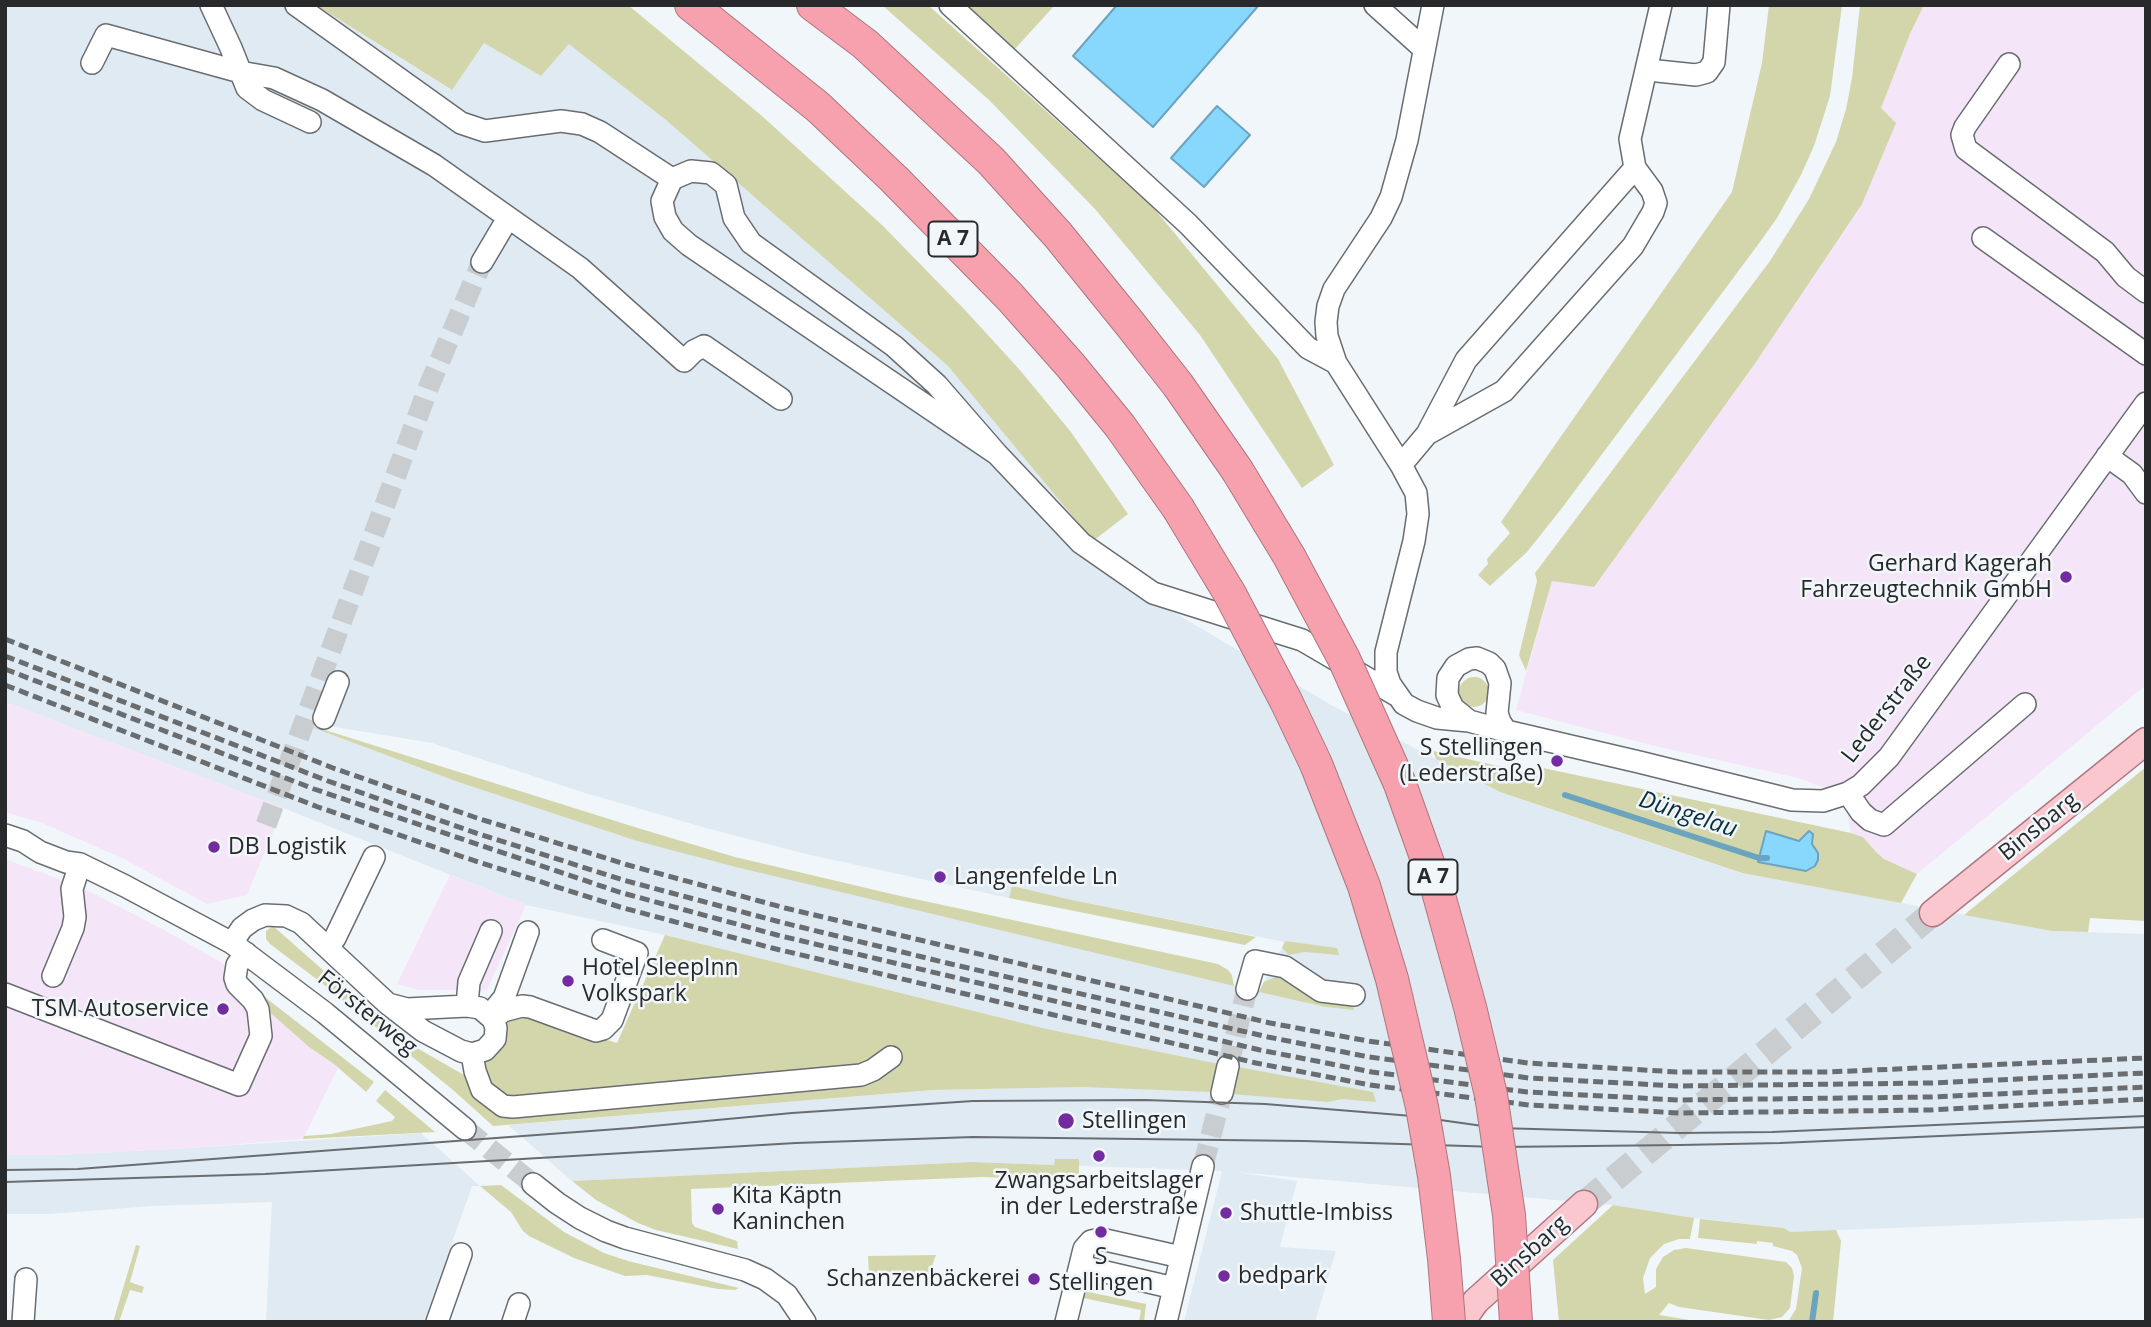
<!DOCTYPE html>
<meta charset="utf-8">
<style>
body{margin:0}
#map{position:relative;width:2151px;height:1327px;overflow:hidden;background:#f1f6fa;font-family:"Open Sans",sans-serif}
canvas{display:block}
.frame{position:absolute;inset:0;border:7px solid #27292a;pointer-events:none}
</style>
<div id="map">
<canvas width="2151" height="1327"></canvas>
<div class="frame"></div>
</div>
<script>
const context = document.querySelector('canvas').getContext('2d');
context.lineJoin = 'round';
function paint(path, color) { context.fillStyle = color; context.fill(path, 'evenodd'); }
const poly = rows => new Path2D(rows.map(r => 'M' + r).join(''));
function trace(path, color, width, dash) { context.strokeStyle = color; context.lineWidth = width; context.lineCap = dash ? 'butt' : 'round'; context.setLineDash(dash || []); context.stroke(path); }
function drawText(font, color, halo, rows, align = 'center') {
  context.font = font + ' "Open Sans",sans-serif'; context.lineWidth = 5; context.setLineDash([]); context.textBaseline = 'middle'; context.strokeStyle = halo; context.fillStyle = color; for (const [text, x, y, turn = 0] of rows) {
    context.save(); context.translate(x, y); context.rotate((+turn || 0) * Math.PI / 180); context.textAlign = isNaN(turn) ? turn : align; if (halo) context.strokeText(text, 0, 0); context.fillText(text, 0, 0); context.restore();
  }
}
paint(poly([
 [5,5,316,5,451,90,484,43,541,76,569,43,666,120,948,366,1093,541,1139,592,1333,706,1500,792,1741,873,2052,931,2146,934,2146,1218,1790,1232,1784,1228,1694,1218,1613,1205,1236,1172,1297,1181,1280,1247,1336,1251,1315,1322,1184,1322,1222,1171,972,1162,572,1181,508,1125,933,1090,1084,1087,1237,1068,1047,1029,665,935,526,905,283,808,5,702],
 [298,721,432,743,582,792,706,828,806,854,1009,898,1012,886,1072,900,1285,942,1259,991,1234,986,637,841,458,782],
 [421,1133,480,1186,472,1186,424,1322,266,1322,272,1202,152,1206,49,1214,5,1214,5,1155,56,1155,190,1148]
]), '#dfeaf3');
paint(poly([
 [1924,5,2146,5,2146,685,1917,874,1884,859,1876,852,1863,837,1851,833,1844,795,1798,778,1651,745,1516,710,1552,581,1594,587,1754,365,1862,204,1881,108,1910,34],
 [5,702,283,808,247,895,207,904,124,859,42,823,5,812],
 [5,859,83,888,162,929,219,961,243,980,266,1009,309,1047,334,1064,338,1068,303,1139,190,1148,56,1155,5,1155],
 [450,875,526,905,487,990,419,990,397,984]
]), '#f5e5f8');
paint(poly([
 [316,5,628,5,762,116,882,225,965,310,1019,369,1071,432,1128,514,1093,541,948,366,666,120,569,44,541,76,484,43,452,90],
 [882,5,928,5,1153,207,1278,359,1334,465,1302,488,1200,335,1095,209,989,100],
 [964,5,1055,5,1013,51],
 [1769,5,1842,5,1830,96,1814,146,1801,175,1777,218,1757,246,1562,508,1527,552,1490,586,1478,575,1488,564,1487,559,1510,533,1501,522,1732,192,1762,63],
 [1860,5,1924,5,1910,34,1881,108,1896,123,1862,204,1754,365,1594,587,1552,581,1526,671,1519,655,1537,581,1535,573,1770,261,1809,199,1836,142,1846,109,1852,78],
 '1459 692a15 15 0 1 1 30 0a15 15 0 1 1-30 0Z',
 [293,720,641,829,735,857,896,895,1218,964,1228,970,1232,975,1234,986,736,867,637,841,458,782],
 [1433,751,1541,776,1543,768,1851,833,1863,837,1876,852,1884,859,1917,874,1901,903,1742,873,1500,792,1436,759],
 [1766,831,1799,841,1806,871,1758,862],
 [2146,767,2146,921,2090,918,2088,932,2052,931,1964,915],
 [1012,886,1072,900,1256,937,1245,945,1009,898],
 [273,926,390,1029,410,1044,464,1075,474,1094,483,1062,495,1056,504,1044,507,1029,506,1022,519,1016,521,1013,617,1043,665,935,1047,1029,1219,1064,1212,1092,1084,1087,933,1090,493,1126,453,1090,323,984,270,944,266,939,266,931],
 [1285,941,1337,948,1339,955,1305,952,1289,955,1282,948],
 [1278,976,1286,977,1352,1000,1354,1010,1326,1007,1259,992,1264,982],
 [243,980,374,1082,366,1092,334,1064,309,1047,266,1009],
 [1238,1067,1373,1092,1376,1102,1342,1099,1328,1102,1231,1094],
 [385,1090,435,1132,303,1139,304,1136,331,1134,392,1121,395,1117,376,1101],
 [1055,1159,1079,1159,1079,1181,983,1177,691,1189,692,1223,695,1227,737,1241,738,1249,656,1230,638,1223,596,1200,572,1181,972,1162,1054,1165],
 [501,1185,564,1232,604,1253,628,1261,739,1288,735,1290,718,1289,647,1275,625,1276,574,1258,529,1236,523,1231,511,1212,480,1186],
 [1613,1205,1694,1218,1690,1239,1679,1239,1664,1244,1650,1258,1643,1278,1645,1294,1656,1287,1656,1269,1663,1257,1674,1250,1686,1248,1786,1262,1792,1268,1794,1276,1790,1308,1782,1317,1769,1320,1679,1307,1669,1303,1659,1315,1702,1322,1559,1322,1553,1260],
 [1700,1219,1784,1228,1790,1232,1836,1230,1841,1241,1833,1322,1788,1322,1796,1309,1802,1268,1797,1255,1792,1251,1773,1246,1773,1243,1757,1241,1757,1244,1698,1238],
 [136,1245,140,1246,130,1282,144,1287,142,1293,130,1290,119,1322,113,1322],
 [936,1255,929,1274,869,1276,868,1256],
 [1095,1283,1093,1293,1146,1304,1144,1322,1139,1322,1141,1310,1083,1298,1084,1288]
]), '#d3d6ab');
const water = poly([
 [1117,5,1259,5,1153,127,1073,56,1117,5],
 [1217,106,1250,135,1204,187,1171,158,1217,106],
 [1766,831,1799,841,1809,831,1813,834,1812,844,1818,853,1818,860,1815,866,1806,871,1758,862,1766,831]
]);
paint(water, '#88d8fd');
trace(water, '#6ba4be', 2);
trace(poly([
 [1565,795,1759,858,1767,858],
 [1812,1322,1816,1293]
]), '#6ba4be', 6);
trace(poly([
 [266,825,429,386,482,262],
 [1228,1066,1247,989],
 [465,1129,533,1184],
 [1203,1166,1222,1093]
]), '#c9cdd0', 21, [21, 10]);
trace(poly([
 [1584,1204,1933,913]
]), '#c9cdd0', 26, [26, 13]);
const minor = poly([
 [211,5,231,48,247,88,263,100,310,122],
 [296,5,461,123,485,131,561,121,582,124,600,132,672,179],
 [950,5,1188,224,1308,348,1336,363,1401,465,1416,493,1418,514,1414,541,1386,652,1386,672,1390,684,1404,704,1417,711,1437,718,1469,721],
 [1375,5,1424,49],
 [92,63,106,35,240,72,274,78,322,100,434,165,580,268,684,361,694,351,704,346,781,399],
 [2009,64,1965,127,1962,135,1966,149,2105,252,2126,277,2146,292],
 [1648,70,1696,75,1707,72,1714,62,1719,5],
 [1983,238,2146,354],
 [482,262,508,218],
 [1336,363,1327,336,1326,322,1328,306,1334,289,1381,218,1391,197,1407,140,1433,5],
 [1427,434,1466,360,1635,168],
 [997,454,689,245,673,231,665,217,662,201,672,179,691,171,711,173,726,185,734,218,751,243,894,346,937,385,997,454,1081,543,1153,593,1302,640,1396,695],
 [2107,456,2132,474,2146,493],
 [1401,465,1427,434,1504,391,1633,246,1653,212,1656,203,1652,191,1635,168,1630,139,1661,5],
 [324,718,338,682],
 [1506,731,1500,722,1497,713,1500,683,1495,669,1489,663,1477,658,1469,659,1456,666,1448,678,1447,695,1453,708,1469,721,1506,731,1639,762,1792,800,1823,801,1848,793,1861,785,1889,757,2146,403],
 [1848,793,1861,812,1870,820,1884,825,2025,704],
 [5,835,23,841,40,852,66,862,80,864,125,886,232,943,325,1013,465,1129],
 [232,943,242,928,253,920,265,915,286,916,301,923,375,992,388,1004,410,1021,423,1031,461,1051,472,1054,485,1050,495,1039,496,1028,493,1019,480,1008,467,1006,407,1009,388,1004],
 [327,947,335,938,374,857],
 [53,976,73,928,75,917,72,889,80,864],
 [1247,989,1255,961,1285,967,1321,991,1354,995],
 [5,994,239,1085,261,1036,258,1009,253,1000,237,984,235,978,237,965,246,953],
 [467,1006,469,982,491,931],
 [490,1015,504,998,528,932],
 [493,1019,503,1011,522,1006,530,1007,596,1031,603,1029,612,1020,637,953,603,940],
 [472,1054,475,1071,482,1090,503,1106,513,1107,861,1075,873,1070,891,1057],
 [1222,1093,1228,1066],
 [533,1184,557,1203,580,1218,606,1231,625,1238,745,1270,765,1279,787,1295,805,1322],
 [1080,1266,1174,1288],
 [23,1322,26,1279],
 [437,1322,461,1254],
 [513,1322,519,1304],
 [1066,1322,1084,1249,1091,1241,1101,1239,1181,1257],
 [1166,1322,1203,1166]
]);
const major = poly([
 [1933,913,2146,741],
 [1461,1322,1476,1301,1584,1204]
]);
const highway = poly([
 [691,5,818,107,894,179,1010,297,1071,366,1120,426,1178,508],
 [813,5,865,44,991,161,1058,235,1130,324,1178,385,1237,470]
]);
trace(minor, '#696d71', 24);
trace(major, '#ae777f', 29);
trace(highway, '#ae777f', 34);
trace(minor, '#fff', 21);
trace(major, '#fac7ce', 26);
trace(highway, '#f6a1ad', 32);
trace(poly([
 [5,1170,78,1169,631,1128,792,1113,973,1101,1145,1100,1265,1104,1412,1116,1497,1128,1680,1133,1772,1132,2146,1116],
 [5,1182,265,1174,796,1143,973,1137,1304,1141,1498,1147,1680,1145,1780,1143,2146,1127]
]), '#6a6d6f', 2);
trace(poly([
 [5,639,333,768,477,818,628,865,785,908,1270,1023,1368,1041,1528,1063,1677,1072,1828,1072,2146,1058],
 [5,656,328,781,473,832,623,880,780,922,951,964,1268,1037,1369,1057,1529,1078,1678,1086,1931,1083,2146,1073],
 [5,669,314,789,619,892,777,935,1260,1050,1372,1072,1527,1092,1678,1100,1931,1097,2146,1087],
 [5,685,318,807,463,857,620,907,772,948,1256,1063,1370,1085,1529,1105,1680,1113,1931,1110,2146,1099]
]), '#6a6d6f', 5, [10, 5]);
const highwayBridge = poly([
 [1237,470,1289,556,1344,659,1400,784,1437,888,1470,1007,1491,1095,1509,1215,1516,1322],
 [1178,508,1230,594,1286,701,1316,764,1364,886,1392,979,1422,1107,1434,1176,1444,1259,1449,1322]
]);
trace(highwayBridge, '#ae777f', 34, []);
trace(highwayBridge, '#f6a1ad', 32);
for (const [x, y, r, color] of [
 [2066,577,7,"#722ca0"],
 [1557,761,7,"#722ca0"],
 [214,847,7,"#722ca0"],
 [940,877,7,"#722ca0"],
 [568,981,7,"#722ca0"],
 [223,1009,7,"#722ca0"],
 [1066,1121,9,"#722ca0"],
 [1099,1156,7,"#722ca0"],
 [718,1209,7,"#722ca0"],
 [1226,1213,7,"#722ca0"],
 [1101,1232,7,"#722ca0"],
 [1224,1276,7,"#722ca0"],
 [1034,1279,7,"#722ca0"]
]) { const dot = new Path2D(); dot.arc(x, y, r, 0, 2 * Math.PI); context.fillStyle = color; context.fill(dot); trace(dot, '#f1f6fa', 2.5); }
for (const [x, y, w] of [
 [953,239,49],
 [1433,877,49]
]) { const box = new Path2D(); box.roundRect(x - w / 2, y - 17.5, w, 35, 5); context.fillStyle = '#f1f6fa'; context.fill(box); trace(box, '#27292a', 2); }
drawText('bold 21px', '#27292a', null, [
 ["A 7",953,239],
 ["A 7",1433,877]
]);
drawText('23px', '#27292a', '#f1f6fa', [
 ["Gerhard Kagerah",2052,564,"right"],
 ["Fahrzeugtechnik GmbH",2052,590,"right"],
 ["S Stellingen",1543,748,"right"],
 ["(Lederstraße)",1543,774,"right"],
 ["DB Logistik",228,847],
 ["Langenfelde Ln",954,877],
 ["Hotel SleepInn",582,968],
 ["Volkspark",582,994],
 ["TSM Autoservice",209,1009,"right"],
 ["Stellingen",1082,1121],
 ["Zwangsarbeitslager",1099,1181,"center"],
 ["in der Lederstraße",1099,1207,"center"],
 ["Kita Käptn",732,1196],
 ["Kaninchen",732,1222],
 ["Shuttle-Imbiss",1240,1213],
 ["S",1101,1257,"center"],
 ["Stellingen",1101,1283,"center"],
 ["bedpark",1238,1276],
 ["Schanzenbäckerei",1020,1279,"right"]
], 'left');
drawText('23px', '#27292a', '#f1f6fa', [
 ["Lederstraße",1887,709,-52],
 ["Binsbarg",2039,827,-39],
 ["Försterweg",367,1013,39],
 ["Binsbarg",1530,1252,-42]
]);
drawText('italic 24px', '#092f3f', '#f1f6fa', [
 ["Düngelau",1688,815,18]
]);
</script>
